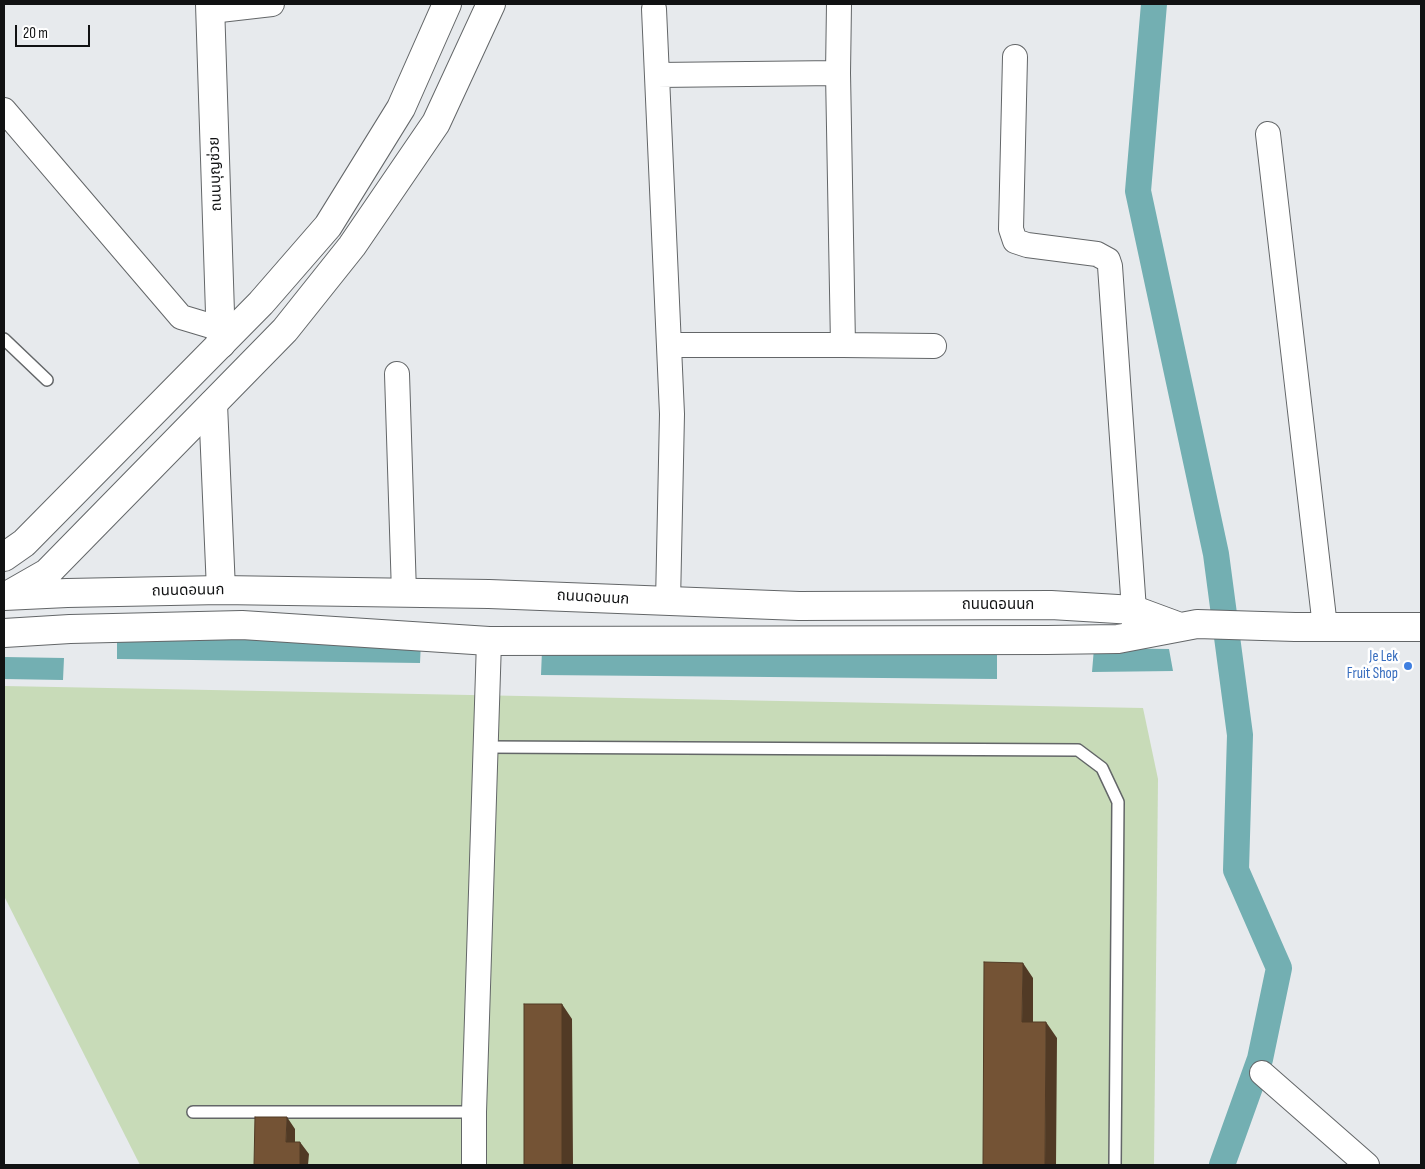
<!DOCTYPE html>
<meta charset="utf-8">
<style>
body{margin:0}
#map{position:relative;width:1425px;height:1169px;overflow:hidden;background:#e7eaed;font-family:"Sofia Sans Condensed",sans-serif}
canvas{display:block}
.frame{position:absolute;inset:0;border:5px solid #111213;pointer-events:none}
.scale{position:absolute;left:15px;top:25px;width:75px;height:22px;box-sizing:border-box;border:2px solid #111213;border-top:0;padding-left:6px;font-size:15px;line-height:18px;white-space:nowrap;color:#111213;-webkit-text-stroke:4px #fff;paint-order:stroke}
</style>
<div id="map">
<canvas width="1425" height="1169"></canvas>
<div class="frame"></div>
<div class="scale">20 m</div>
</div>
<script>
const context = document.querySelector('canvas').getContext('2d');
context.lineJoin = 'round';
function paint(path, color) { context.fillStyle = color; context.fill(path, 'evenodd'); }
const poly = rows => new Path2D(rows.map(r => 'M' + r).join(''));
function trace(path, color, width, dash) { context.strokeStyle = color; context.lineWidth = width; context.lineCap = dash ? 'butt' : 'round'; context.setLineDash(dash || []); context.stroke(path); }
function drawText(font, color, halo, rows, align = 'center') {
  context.font = font + ' "Sofia Sans Condensed","Noto Sans Thai",sans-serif'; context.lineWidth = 5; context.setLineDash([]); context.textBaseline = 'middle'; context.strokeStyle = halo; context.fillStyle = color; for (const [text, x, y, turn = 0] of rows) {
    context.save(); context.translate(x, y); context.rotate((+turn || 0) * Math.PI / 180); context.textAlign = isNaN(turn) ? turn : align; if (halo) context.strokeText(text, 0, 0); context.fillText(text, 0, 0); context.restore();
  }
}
paint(poly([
 [4,686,1143,708,1158,779,1154,1165,140,1165,4,896]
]), '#c8dbb8');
paint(poly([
 [117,637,421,641,420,663,117,659],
 [1094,648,1169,649,1173,671,1092,672],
 [542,650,997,654,997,679,541,675],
 [4,657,64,658,63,680,4,679]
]), '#73afb2');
trace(poly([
 [1154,4,1138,191,1216,554,1240,735,1236,870,1279,968,1260,1059,1222,1165]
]), '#73afb2', 26);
const service = poly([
 [4,339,47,380],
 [486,747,1078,750,1102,768,1118,802,1115,1165],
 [193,1112,474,1112]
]);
const minor = poly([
 [839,4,838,73,843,345],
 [654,9,672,414,668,602],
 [211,11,272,4],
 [1015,57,1011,229,1015,241,1027,245,1097,254,1108,260,1110,266,1134,610,1134,629],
 [657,75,838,73],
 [4,110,181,317,221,329],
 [1268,134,1325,627],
 [669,345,843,345,934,346],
 [397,374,404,593],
 [1262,1073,1367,1165],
 [474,1165,474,1112,489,641]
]);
const tertiary = poly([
 [210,4,221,344],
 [213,404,221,590]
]);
const secondary = poly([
 [4,557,24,543,261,303,328,226,401,108,447,4],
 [12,593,47,573,285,330,352,246,436,123,491,4],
 [4,596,67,593,221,590,489,594,799,606,1051,605,1134,610,1180,627],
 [4,633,70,629,242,625,489,641,1047,640,1118,639,1197,624,1295,627,1421,627]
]);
trace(service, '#636668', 14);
trace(minor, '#636668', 26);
trace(tertiary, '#636668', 30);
trace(secondary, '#636668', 30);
trace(service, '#fff', 11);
trace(minor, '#fff', 24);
trace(tertiary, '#fff', 28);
trace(secondary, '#fff', 28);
paint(poly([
 [1023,963,1033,978,1033,1038,1022,1022],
 [562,1004,572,1019,573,1165,562,1165],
 [1046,1022,1057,1038,1056,1165,1045,1165],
 [287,1117,295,1129,295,1153,286,1142],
 [300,1142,309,1154,308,1165,300,1165]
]), '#513a25');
const building = poly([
 [984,962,1023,963,1022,1022,1046,1022,1045,1165,983,1165,984,962],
 [524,1004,562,1004,562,1165,524,1165,524,1004],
 [255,1117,287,1117,286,1142,300,1142,300,1165,254,1165,255,1117]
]);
paint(building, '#745335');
trace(building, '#513a25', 1);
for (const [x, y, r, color] of [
 [1408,666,5,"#3f7fe0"]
]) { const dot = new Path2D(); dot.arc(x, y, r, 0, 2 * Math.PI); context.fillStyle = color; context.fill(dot); trace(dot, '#fff', 2); }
drawText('15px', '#111213', '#fff', [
 ["ถนนบุญช่วย",216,174,-92],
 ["ถนนดอนนก",188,591,-1],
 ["ถนนดอนนก",593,598,3],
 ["ถนนดอนนก",998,605]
]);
drawText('15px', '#366cbe', '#fff', [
 ["Je Lek",1398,657],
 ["Fruit Shop",1398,674]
], 'right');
</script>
